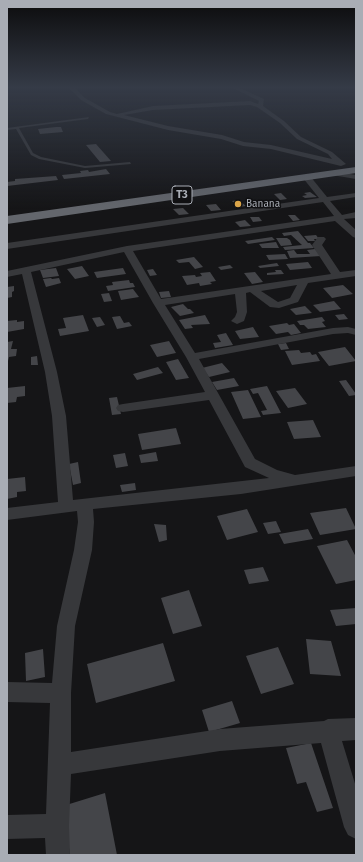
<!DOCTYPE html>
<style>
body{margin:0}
#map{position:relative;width:363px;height:862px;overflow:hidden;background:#151517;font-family:"Fira Sans",sans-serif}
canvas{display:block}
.frame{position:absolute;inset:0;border:8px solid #a9adb5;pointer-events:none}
</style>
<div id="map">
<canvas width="363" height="862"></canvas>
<div class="frame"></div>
</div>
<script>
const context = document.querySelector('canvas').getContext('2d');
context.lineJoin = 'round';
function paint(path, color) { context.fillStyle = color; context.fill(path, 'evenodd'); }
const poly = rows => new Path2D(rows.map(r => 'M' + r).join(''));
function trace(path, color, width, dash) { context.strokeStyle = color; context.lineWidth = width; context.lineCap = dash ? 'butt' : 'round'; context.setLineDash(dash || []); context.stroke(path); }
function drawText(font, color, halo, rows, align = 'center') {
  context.font = font + ' "Fira Sans",sans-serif'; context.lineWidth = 3; context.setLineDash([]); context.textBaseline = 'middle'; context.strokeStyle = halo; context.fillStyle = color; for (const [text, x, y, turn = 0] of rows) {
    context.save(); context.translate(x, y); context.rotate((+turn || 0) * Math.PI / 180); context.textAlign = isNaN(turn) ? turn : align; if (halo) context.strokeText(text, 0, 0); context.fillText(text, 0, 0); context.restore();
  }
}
paint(poly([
 [56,127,61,127,63,132,40,134,38,129],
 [96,144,111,161,100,162,86,145],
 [106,169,110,174,64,179,62,175,81,173,80,171,88,170,89,172],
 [56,176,58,180,7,186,7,182,15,181,15,179],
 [310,192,317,197,305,198,302,196,307,195,304,193],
 [281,193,287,199,280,200,274,194],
 [239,200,246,206,239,207,232,201],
 [216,204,221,210,211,211,206,205],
 [183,208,189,214,179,215,173,209],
 [288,215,295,215,300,220,293,221],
 [250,217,259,217,262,221,253,222],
 [245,220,251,226,240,227,235,222],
 [298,231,308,243,310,243,314,248,285,250,283,247,302,245,291,235,284,236,282,233],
 [316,235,319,239,314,239,315,241,308,241,304,236],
 [272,237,275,240,248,244,245,241],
 [276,238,287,238,290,240,292,245,281,246],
 [276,242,279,248,262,248,259,244],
 [315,249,321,256,290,258,287,251,294,250,297,254,310,254,307,250],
 [285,254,288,259,269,260,266,255],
 [194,257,203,267,195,269,189,262,179,263,176,260],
 [308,262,312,268,290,270,286,264],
 [277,263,279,266,260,268,258,266],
 [230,265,233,268,221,270,218,267],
 [82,266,89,276,75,279,67,269],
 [56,268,59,276,43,278,40,270],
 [123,268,126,274,97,278,94,272],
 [153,269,157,275,150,276,147,270],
 [275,270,281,270,284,274,267,275,267,273,276,272],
 [210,272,216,281,210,282,212,284,200,286,199,283,187,285,182,276,195,275,196,277,202,276,200,273],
 [255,272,263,282,252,284,244,273],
 [51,278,52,279,59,278,61,283,46,287,43,279],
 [129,280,130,283,133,283,135,287,108,291,106,286,113,285,112,282],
 [343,285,353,294,332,298,323,288],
 [14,286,14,291,12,292,12,297,7,298,7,287],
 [133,289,139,297,121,300,118,291],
 [169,291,171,297,161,298,159,292],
 [109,293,112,301,104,302,101,294],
 [334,301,341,309,320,312,313,305],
 [183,304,188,309,190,309,194,313,180,316,171,307],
 [305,306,312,313,296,315,290,309],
 [344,314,348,319,339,320,335,315],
 [83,315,89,331,60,336,58,329,66,328,63,318],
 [205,315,210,324,191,325,193,328,185,329,179,320],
 [120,316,124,323,129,322,132,326,117,329,112,317],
 [100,317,105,325,97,327,92,318],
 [322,317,325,321,322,322,326,327,308,329,304,325,300,325,297,321],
 [17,320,17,322,24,321,24,329,7,332,7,321],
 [287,323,289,325,294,324,301,333,291,335,288,332,276,334,269,326],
 [253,327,259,337,240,339,235,331],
 [226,333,233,345,215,348,213,343,221,342,217,335],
 [13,341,11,349,17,349,16,356,9,357,8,361,7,361,7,342],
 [169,341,176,353,157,357,150,345],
 [286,343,289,349,281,350,278,344],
 [345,347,356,361,329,366,318,352],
 [299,350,301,353,310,352,312,355,316,354,320,361,292,365,285,351],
 [37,356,38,365,31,365,31,357],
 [178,359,189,378,176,380,166,362],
 [222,363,230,372,209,377,202,368],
 [158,367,163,373,137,380,133,374],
 [234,378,239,386,217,390,212,382],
 [346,380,356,394,356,395,349,396,339,381],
 [25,386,25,396,17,397,16,402,7,403,7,388],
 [267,386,281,413,263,415,261,411,267,410,258,393,253,394,250,389],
 [295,388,307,404,288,408,276,391],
 [248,390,261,417,243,419,231,392],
 [117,397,121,414,112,415,109,398],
 [313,420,321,437,294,439,287,422],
 [176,428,181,444,142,450,138,434],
 [156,452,158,461,141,463,139,455],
 [125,453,128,466,116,468,113,455],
 [78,462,81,483,73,485,69,464],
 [25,477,26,491,17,492,17,497,7,499,7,479],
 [135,483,136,490,122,492,120,485],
 [346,508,356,529,320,535,310,513],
 [247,509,258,532,227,540,217,516],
 [276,521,281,532,268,534,263,523],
 [154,524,166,525,167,540,159,542],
 [308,529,313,539,284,544,279,534],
 [347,540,356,557,356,580,336,584,317,546],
 [263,567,269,581,249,584,244,570],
 [189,590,202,626,173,634,161,598],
 [356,608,356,624,336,626,330,610],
 [306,639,331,641,341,676,310,674],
 [163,643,175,681,96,703,87,664],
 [278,647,294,684,261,694,246,656],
 [43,649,45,677,26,681,25,653],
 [232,701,240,723,209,732,202,710],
 [311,743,333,808,317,812,306,782,297,784,286,748],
 [105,793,117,855,70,855,63,806]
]), '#444549');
paint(poly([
 [89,117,88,119,19,128,33,153,41,157,85,166,130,162,131,164,85,168,39,159,31,155,16,129,7,130,7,128,89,117]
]), '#37383b');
paint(poly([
 [69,88,75,88,85,98,110,112,117,114,153,106,250,101,258,104,259,101,233,88,240,88,264,99,263,106,284,121,301,137,332,152,346,164,341,166,271,149,243,146,221,139,168,130,106,114,81,100,69,88],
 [250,105,257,107,280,123,297,139,328,154,332,159,271,145,244,142,222,135,168,126,124,115,153,110,250,105],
 [332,171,356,175,356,179,332,175,332,171],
 [304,176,310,176,327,197,356,193,356,197,330,201,342,215,356,212,356,218,344,219,356,230,356,238,353,237,335,221,133,251,161,299,331,274,312,245,318,237,324,237,326,239,322,245,340,272,356,270,356,276,308,283,298,302,279,308,270,307,250,292,246,293,247,312,244,321,237,324,231,321,235,317,237,312,235,294,165,305,195,353,333,328,348,327,356,329,356,335,348,333,333,334,199,359,255,459,277,470,295,475,356,466,356,476,241,494,93,509,94,522,92,550,75,626,71,693,71,752,220,729,324,721,328,719,356,718,356,740,342,741,356,787,356,839,348,835,344,827,321,743,220,751,71,774,69,826,70,855,46,855,45,838,7,839,7,815,46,814,50,703,7,702,7,682,52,683,57,626,74,550,78,522,77,511,7,520,7,508,58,502,52,416,45,372,22,274,7,277,7,271,127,246,334,216,323,202,7,249,7,243,319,198,303,178,304,176],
 [124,252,153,303,186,357,205,392,123,404,118,405,116,408,118,411,123,412,209,400,245,467,269,478,73,500,66,416,57,372,31,272,124,252],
 [297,285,290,298,278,302,261,291,297,285]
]), '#37383b');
paint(poly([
 [356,167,356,173,7,224,7,216,356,167]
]), '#63666c');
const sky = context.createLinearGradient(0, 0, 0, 209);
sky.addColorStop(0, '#0c0c0d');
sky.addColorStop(0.42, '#353b47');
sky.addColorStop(1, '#353b4700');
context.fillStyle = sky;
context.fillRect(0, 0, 363, 209);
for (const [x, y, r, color] of [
 [238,204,4,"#dba549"]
]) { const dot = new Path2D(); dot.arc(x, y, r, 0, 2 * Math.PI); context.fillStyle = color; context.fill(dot); trace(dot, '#101012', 1.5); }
drawText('10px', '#a9adb5', '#101012', [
 ["Banana",246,204]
], 'left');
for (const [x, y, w] of [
 [182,195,20]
]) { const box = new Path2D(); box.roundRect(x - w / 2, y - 9, w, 18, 3); context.fillStyle = '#101012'; context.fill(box); trace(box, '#a9adb5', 1); }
drawText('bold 11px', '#a9adb5', null, [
 ["T3",182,195]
]);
</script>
